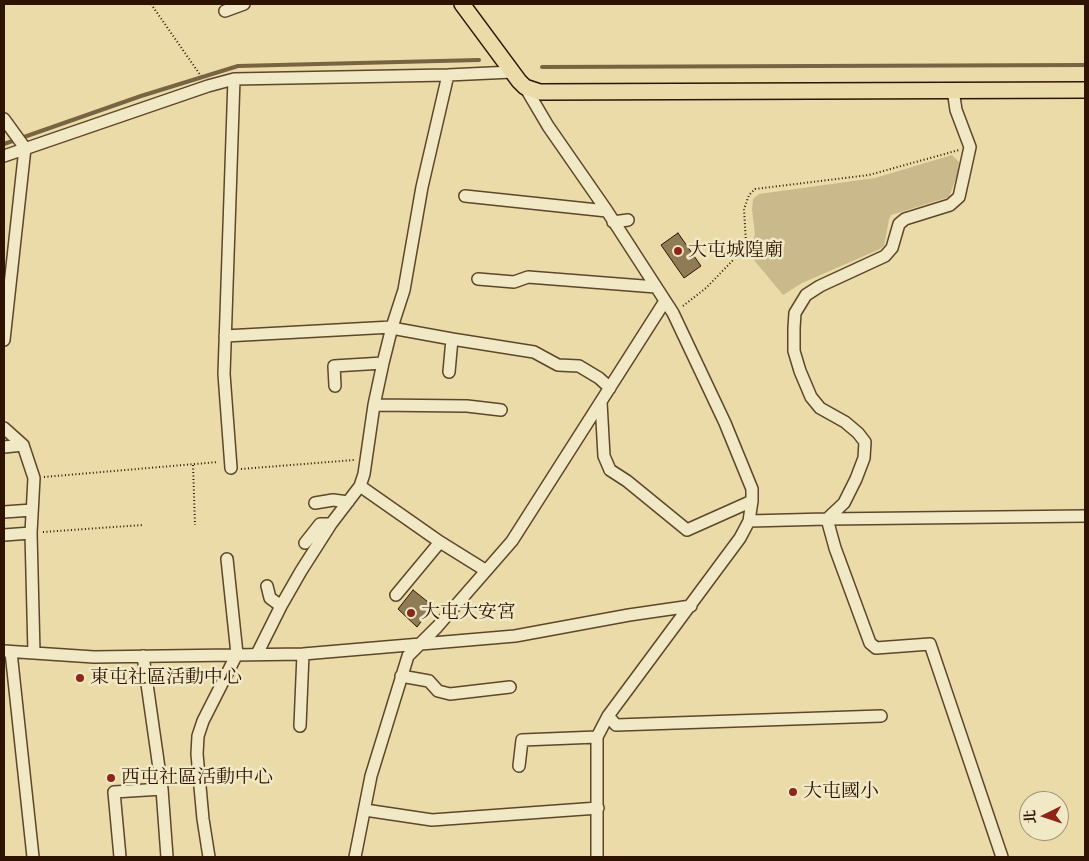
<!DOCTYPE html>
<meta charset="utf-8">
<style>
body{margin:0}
#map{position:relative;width:1089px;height:861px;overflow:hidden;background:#eadba8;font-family:"EB Garamond","Noto Serif TC",serif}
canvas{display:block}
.frame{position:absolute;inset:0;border:5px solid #2e1400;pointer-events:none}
.north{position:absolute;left:1019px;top:791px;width:50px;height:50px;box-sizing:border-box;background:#f1e8c6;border:1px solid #a39377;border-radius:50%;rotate:266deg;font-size:14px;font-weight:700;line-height:20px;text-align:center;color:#2e1400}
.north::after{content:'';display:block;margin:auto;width:18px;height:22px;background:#8f2418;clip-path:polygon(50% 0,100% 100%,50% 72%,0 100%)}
</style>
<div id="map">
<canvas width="1089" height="861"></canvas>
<div class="frame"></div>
<div class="north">北</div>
</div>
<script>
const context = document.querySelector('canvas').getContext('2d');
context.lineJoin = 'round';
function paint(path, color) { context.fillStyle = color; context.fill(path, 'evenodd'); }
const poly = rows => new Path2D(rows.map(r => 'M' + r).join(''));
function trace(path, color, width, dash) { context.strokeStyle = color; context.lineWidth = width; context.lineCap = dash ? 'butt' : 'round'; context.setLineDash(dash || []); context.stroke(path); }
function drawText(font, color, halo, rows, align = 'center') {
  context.font = font + ' "EB Garamond","Noto Serif TC",serif'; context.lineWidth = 5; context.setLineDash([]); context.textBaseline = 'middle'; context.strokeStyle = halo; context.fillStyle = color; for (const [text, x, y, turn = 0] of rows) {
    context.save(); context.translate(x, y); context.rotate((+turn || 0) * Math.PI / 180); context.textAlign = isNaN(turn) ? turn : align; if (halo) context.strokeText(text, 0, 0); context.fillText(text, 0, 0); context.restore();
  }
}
paint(poly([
 [952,155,959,162,958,173,949,197,891,215,889,219,884,246,880,249,802,283,783,295,749,254,755,234,752,210,753,199,759,194,875,178]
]), '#cab98b');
trace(poly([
 [542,67,1085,65],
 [4,144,141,96,238,66,479,60]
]), '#786343', 4);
const building = poly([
 [678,233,701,266,684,278,661,245,678,233],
 [413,590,433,606,417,627,398,609,413,590]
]);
paint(building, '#907b57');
trace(building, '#2e1400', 1);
const minor = poly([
 [225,11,244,4],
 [525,87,548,126,607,211,673,313,725,423,752,489,752,501,749,521,740,538,608,716,597,737,597,857],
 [4,119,25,148,4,340],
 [4,156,208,86,234,79,448,75,512,72],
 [465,196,607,211],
 [613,222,628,220],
 [478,279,514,282,528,277,656,287],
 [225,336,392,327,397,329,452,339,534,352,558,365,579,366,599,378,610,388],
 [449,372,452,339],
 [335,386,334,366,383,363],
 [601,402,604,456,610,470,627,481,687,530,752,501],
 [374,405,467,406,501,410],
 [4,428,23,445,34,478,31,533,34,653],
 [4,447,23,445],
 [231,468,224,374,234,79],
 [360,486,440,542,485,570],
 [315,503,333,500,348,502],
 [4,512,32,510],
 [749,521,827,519,844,503,856,479,864,458,865,442,858,433,845,422,820,408,811,397,800,371,794,351,794,328,795,313,806,295,820,286,885,256,892,248,899,224,905,219,950,205,959,197,970,147,956,110,953,90],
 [4,535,31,533],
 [305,543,320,524,331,524],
 [267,586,270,598,281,606],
 [396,595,440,542],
 [4,651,94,657,303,654,515,636,629,615,691,606],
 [11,652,33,857],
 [257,654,281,606,301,571,331,524,360,486,364,474,374,405,383,363,392,327,404,290,422,187,448,75],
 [143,656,162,789,167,857],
 [401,676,429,681,438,691,450,694,510,687],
 [608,716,616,725,881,716],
 [300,726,303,654],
 [519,766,522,740,597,737],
 [365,810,432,820,598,808],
 [120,857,114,792,162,789],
 [209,857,203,819,197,754,198,736,203,721,237,654,227,559],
 [355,857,371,776,408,656,437,627,512,541,665,301],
 [1002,857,930,644,876,648,870,643,835,548,827,519,1085,516]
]);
const major = poly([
 [462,4,519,81,525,87,540,92,1085,90]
]);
trace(minor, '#5d462a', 14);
trace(major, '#2e1400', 18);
trace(poly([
 [151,4,201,76],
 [683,306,706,288,739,254,746,243,744,209,749,195,755,189,869,175,959,150],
 [193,465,195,525],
 [241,469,354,460],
 [44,477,218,462],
 [43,532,143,525]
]), '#2e1400', 2, [1, 2.5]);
trace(minor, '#f1e8c6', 11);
trace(major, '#eadba8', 15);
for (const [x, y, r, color] of [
 [678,251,5,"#8f2418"],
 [411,613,5,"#8f2418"],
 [80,678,5,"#8f2418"],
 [111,778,5,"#8f2418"],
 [793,792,5,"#8f2418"]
]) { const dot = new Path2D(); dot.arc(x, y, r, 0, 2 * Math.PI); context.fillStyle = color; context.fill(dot); trace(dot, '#f1e8c6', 2); }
drawText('19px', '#2e1400', '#f1e8c6', [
 ["大屯城隍廟",688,251],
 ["大屯大安宮",421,613],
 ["東屯社區活動中心",90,678],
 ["西屯社區活動中心",121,778],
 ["大屯國小",803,792]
], 'left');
</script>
